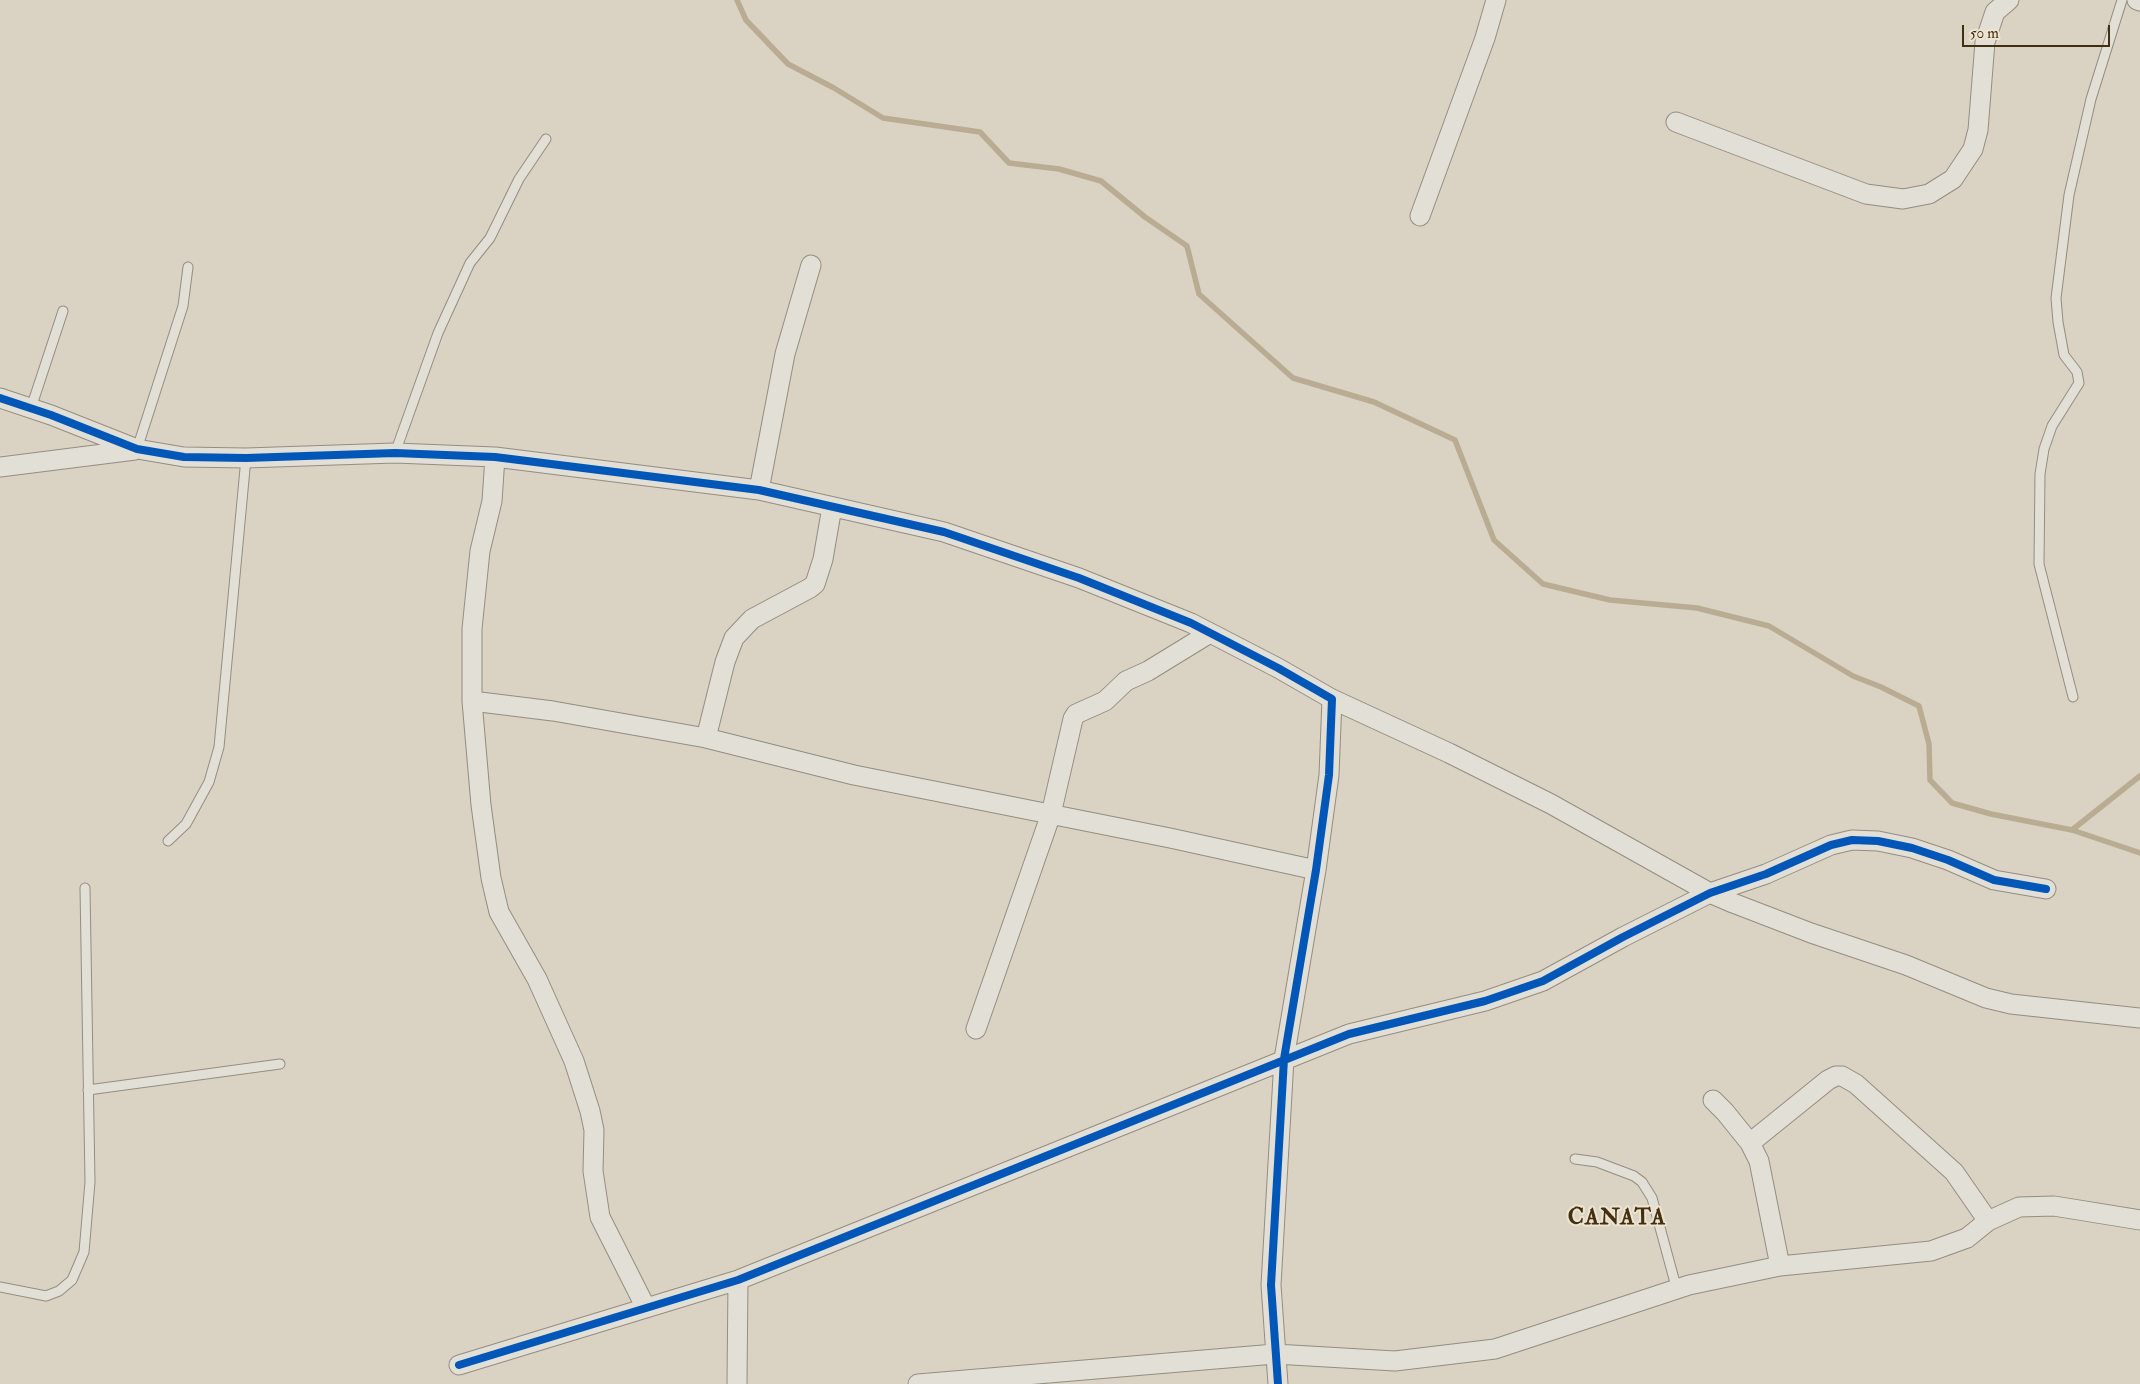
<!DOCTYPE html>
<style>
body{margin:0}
#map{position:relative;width:2140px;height:1384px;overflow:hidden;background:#dad2c2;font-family:"IM FELL Double Pica",serif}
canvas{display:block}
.scale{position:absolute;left:1962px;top:25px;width:148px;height:22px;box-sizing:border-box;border:2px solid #432e11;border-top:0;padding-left:6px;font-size:15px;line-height:18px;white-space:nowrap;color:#432e11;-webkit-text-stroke:4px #ede4d1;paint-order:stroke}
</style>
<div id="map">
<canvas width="2140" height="1384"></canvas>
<div class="scale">50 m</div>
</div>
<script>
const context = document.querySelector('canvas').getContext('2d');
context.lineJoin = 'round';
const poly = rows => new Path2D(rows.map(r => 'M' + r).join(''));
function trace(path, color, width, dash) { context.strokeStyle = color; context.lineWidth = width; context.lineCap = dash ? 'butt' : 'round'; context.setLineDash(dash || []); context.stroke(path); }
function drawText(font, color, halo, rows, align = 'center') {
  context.font = font + ' "IM FELL Double Pica",serif'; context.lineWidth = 4; context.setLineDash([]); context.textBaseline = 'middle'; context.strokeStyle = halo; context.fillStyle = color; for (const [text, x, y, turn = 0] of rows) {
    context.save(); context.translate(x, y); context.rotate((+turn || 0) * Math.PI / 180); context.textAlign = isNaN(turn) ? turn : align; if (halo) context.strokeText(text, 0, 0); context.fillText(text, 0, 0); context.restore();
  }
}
trace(poly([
 [737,0,746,20,788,64,834,88,883,118,980,132,1009,163,1059,169,1101,181,1145,217,1187,246,1199,294,1293,378,1374,402,1455,440,1494,540,1543,584,1610,600,1697,608,1769,626,1853,676,1881,687,1919,706,1929,744,1930,780,1952,803,1991,814,2072,830,2140,853],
 [2072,830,2140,776]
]), '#baac93', 5.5);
const lane = poly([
 [31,408,63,311],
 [137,449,183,306,188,267],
 [395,453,438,333,470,263,490,238,519,179,546,139],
 [2073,697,2039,564,2040,474,2044,449,2052,426,2079,383,2077,372,2064,355,2058,322,2056,298,2069,195,2091,99,2122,0],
 [168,841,186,824,209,782,219,747,246,458],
 [88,1090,280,1064],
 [1575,1159,1597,1162,1634,1176,1642,1182,1652,1198,1677,1290],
 [0,1287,46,1296,59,1291,72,1280,84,1252,90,1182,85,888]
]);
const street = poly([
 [2137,0,2140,1],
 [1676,122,1866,194,1903,199,1929,194,1953,179,1973,149,1978,130,1985,42,1995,12,2009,0],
 [1420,216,1485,38,1496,0],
 [0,398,51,415,137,449,184,457,246,458,395,453,495,457,759,490,944,532,1079,578,1191,623,1278,668,1332,699,1329,775,1316,870,1284,1059,1271,1285,1278,1384],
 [495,457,492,501,480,551,472,629,472,701,481,805,491,878,499,912,537,979,574,1061,590,1111,594,1130,593,1171,600,1217,646,1308],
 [0,467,135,450],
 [759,490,785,354,811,265],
 [1332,699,1449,753,1551,804,1710,893,1733,903,1811,933,1906,965,1986,998,2011,1004,2140,1018],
 [472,701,553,711,706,738,854,775,1170,838,1316,870],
 [706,738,725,662,734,638,752,619,810,588,815,584,823,559,832,507],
 [976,1029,1051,814,1073,719,1076,714,1105,701,1126,681,1148,671,1210,633],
 [1713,1100,1725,1112,1750,1143,1759,1161,1780,1266],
 [1750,1143,1828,1080,1836,1076,1842,1076,1856,1084,1954,1172,1988,1221],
 [459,1365,738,1280,1349,1034,1485,1001,1543,981,1623,937,1710,893,1766,874,1831,845,1852,840,1878,841,1912,848,1948,860,1994,880,2046,889],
 [737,1384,738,1280],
 [918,1384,1275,1354,1395,1361,1495,1349,1689,1285,1780,1266,1931,1251,1967,1238,1988,1221,2019,1207,2054,1206,2140,1220]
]);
trace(lane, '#948d81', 11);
trace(street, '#948d81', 21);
trace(lane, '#e2dfd6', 9);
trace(street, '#e2dfd6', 19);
trace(poly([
 [0,398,51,415,137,449,184,457,246,458,395,453,495,457,759,490,944,532,1079,578,1191,623,1278,668,1332,699,1329,775,1316,870,1284,1059,1271,1285,1278,1384],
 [459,1365,738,1280,1349,1034,1485,1001,1543,981,1623,937,1710,893,1766,874,1831,845,1852,840,1878,841,1912,848,1948,860,1994,880,2046,889]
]), '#0057b8', 8);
context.letterSpacing = '1px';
drawText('bold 22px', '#432e11', '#ede4d1', [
 ["CANATA",1617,1219]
]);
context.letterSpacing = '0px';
</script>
